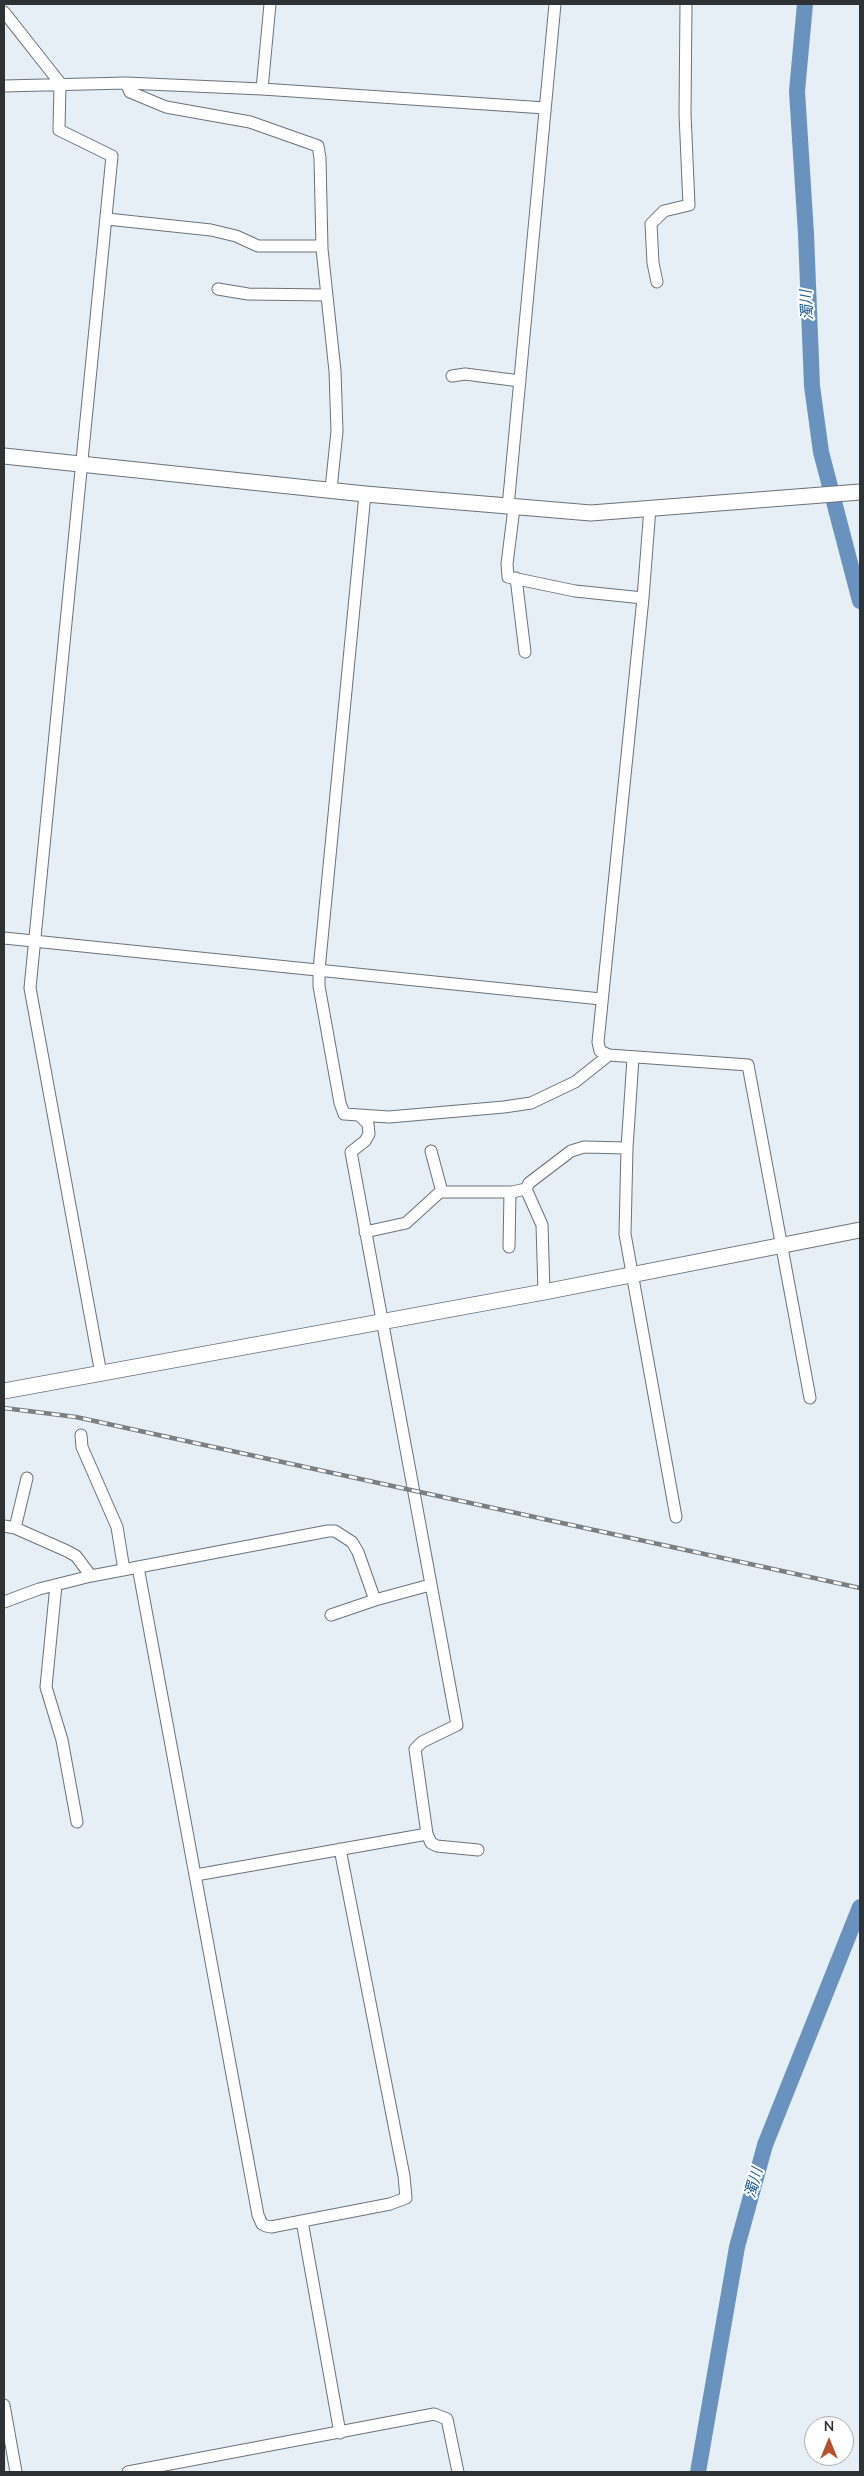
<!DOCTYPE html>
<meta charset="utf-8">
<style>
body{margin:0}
#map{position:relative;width:864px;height:2476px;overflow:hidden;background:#e6eef6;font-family:"Nunito Sans",sans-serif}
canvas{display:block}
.frame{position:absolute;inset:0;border:5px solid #2f3235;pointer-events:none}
.north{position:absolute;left:804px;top:2416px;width:50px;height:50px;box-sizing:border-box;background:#fff;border:1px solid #acadae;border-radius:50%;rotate:0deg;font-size:14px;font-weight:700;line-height:20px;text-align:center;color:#2f3235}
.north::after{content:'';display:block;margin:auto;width:18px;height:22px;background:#b8502b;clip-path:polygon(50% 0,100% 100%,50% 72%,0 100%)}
</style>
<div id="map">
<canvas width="864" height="2476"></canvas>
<div class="frame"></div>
<div class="north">N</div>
</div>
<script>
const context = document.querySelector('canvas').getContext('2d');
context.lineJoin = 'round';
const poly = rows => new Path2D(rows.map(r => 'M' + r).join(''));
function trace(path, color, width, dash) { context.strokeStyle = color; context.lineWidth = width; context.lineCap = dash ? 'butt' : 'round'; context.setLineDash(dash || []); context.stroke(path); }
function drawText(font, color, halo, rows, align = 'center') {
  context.font = font + ' "Nunito Sans","Noto Sans JP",sans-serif'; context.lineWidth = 4; context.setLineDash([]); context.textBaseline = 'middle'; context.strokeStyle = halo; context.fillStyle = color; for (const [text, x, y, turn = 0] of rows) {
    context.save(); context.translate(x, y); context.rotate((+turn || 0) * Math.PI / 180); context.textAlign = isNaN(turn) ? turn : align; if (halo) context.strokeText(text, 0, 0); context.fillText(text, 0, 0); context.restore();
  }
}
trace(poly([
 [805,4,797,91,806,234,812,386,821,452,860,601],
 [698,2472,737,2247,765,2145,860,1907]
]), '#6993be', 16);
const street = poly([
 [4,12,60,83,59,130,112,156,30,988,101,1374],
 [126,83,130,92,166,107,250,122,318,146,320,158,322,249,335,371,337,431,331,489],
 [4,86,126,83,262,89,545,108],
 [262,89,270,4],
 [107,219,211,230,236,236,258,246,322,246],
 [657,282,653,263,651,224,664,211,689,205,685,114,686,4],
 [218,289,248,294,326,295],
 [452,376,465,374,520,381],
 [365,494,319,970,319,986,340,1103,344,1114,389,1117,504,1107,531,1103,575,1082,609,1055],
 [508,507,555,4],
 [514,508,507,564,508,577,575,591,643,598],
 [650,508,643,598,598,1042,600,1051,609,1055,748,1065,810,1398],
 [516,578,525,652],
 [4,938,601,999],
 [633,1058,627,1148,625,1234,676,1517],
 [360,1116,368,1124,369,1134,365,1141,351,1152,457,1725,422,1742,415,1749,427,1834,431,1843,437,1846,478,1850],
 [431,1151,442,1192],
 [365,1232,406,1223,440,1192,512,1192,526,1189],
 [509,1247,510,1192],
 [544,1292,542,1225,526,1189,529,1183,571,1151,584,1147,627,1148],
 [81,1435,82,1447,117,1527,124,1570],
 [4,1526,15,1528,67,1551,76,1556,91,1576],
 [15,1528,27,1478],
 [138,1567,258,2215,262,2224,266,2226,271,2227,390,2204,406,2198,404,2176,340,1849],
 [56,1585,46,1687,62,1740,77,1822],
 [4,1602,39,1589,91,1576,328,1531,335,1531,352,1542,358,1552,375,1600,430,1585],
 [331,1615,375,1600],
 [196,1875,427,1834],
 [302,2221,340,2433],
 [4,2405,16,2472],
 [128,2472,434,2414,447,2419,458,2472]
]);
const secondary = poly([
 [4,456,365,494,591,513,860,492],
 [4,1391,544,1292,860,1230]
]);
trace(street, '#6b727a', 13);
trace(secondary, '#6b727a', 17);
trace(street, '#fff', 11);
trace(secondary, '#fff', 15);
const rail = poly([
 [4,1408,76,1417,860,1588]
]);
trace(rail, '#7a7f84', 4.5);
trace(rail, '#fff', 2.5, [8]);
drawText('italic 15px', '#17568c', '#fff', [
 ["濁川",808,305,-93],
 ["濁川",755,2183,-75]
]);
</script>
